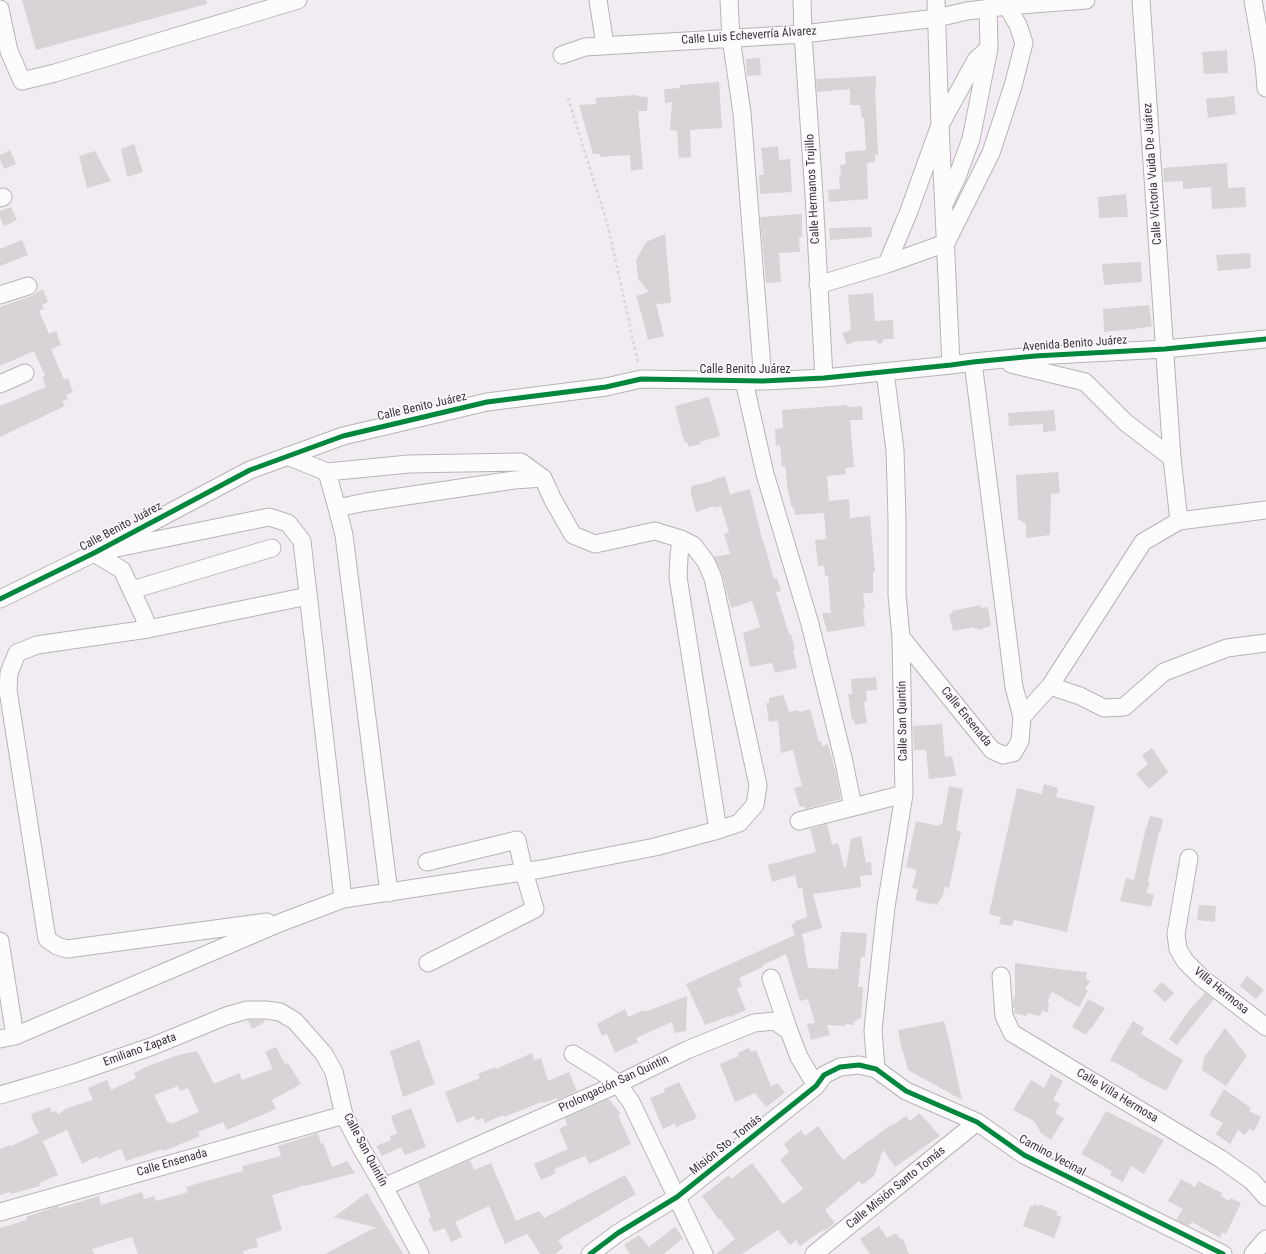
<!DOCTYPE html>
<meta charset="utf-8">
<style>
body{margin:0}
canvas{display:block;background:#f1ecf1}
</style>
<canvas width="1266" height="1254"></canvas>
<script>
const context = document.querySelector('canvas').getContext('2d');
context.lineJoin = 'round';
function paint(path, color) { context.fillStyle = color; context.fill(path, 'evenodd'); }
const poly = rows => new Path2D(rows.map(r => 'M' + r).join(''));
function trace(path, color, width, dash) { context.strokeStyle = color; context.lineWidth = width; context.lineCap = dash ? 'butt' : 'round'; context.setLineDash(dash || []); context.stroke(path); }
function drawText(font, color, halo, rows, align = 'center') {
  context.font = font + ' "Roboto Condensed",sans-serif'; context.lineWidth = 3; context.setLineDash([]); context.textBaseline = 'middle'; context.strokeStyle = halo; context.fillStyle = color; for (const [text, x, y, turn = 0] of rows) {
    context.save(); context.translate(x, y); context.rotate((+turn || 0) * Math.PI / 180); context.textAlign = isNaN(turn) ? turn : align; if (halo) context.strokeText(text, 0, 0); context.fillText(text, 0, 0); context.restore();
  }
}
paint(poly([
 [22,0,206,0,207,4,36,50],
 [1227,50,1228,73,1204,74,1202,52],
 [760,58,761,75,747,76,746,59],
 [876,76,876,87,875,87,878,155,875,155,875,162,867,163,868,199,829,202,828,190,840,189,839,175,841,175,840,165,846,164,845,152,866,150,864,118,862,118,860,105,850,105,850,89,817,92,816,79],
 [719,82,722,128,690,130,691,157,679,158,677,131,670,130,672,102,665,103,664,89,680,88,680,85],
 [637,95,637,96,648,97,647,111,638,111,643,169,631,171,630,155,600,157,600,154,593,154,579,105,596,104,596,98],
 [1234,96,1236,114,1208,118,1206,99],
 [134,144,143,172,127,177,121,149],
 [778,146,779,160,790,159,792,192,760,194,759,175,764,175,761,148],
 [10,150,16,164,4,169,0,160,0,155],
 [95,151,111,181,87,188,79,156],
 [1227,163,1228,188,1245,187,1246,207,1212,209,1211,187,1183,189,1183,181,1164,182,1163,168],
 [1126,194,1128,217,1099,218,1098,197],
 [11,207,17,220,4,226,0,217,0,211],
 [802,214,802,237,799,238,800,252,779,253,781,282,766,283,760,217],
 [871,227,872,237,830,240,829,228],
 [665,234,671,303,656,304,664,336,648,340,642,316,636,296,649,292,638,279,636,260,646,242],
 [22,240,28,255,0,266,0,249],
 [1250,253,1251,268,1218,271,1216,255],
 [1141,262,1142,282,1104,285,1102,264],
 [43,289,48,302,42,305,44,309,39,311,49,334,56,331,61,345,51,349,64,380,68,378,73,392,66,395,68,399,62,401,65,406,0,437,0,406,46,387,42,377,45,376,34,351,0,366,0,307,31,296],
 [873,293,875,321,893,320,894,339,884,339,880,345,875,340,854,342,847,345,842,333,851,330,848,295],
 [1149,305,1152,327,1137,328,1137,329,1104,332,1103,309],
 [709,397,720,436,700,442,701,444,689,447,687,442,685,443,682,434,675,406],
 [847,405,847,407,862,406,863,420,850,420,854,467,845,468,846,474,827,476,829,501,849,499,850,518,870,516,875,572,873,572,873,593,863,593,865,609,863,609,865,626,827,632,822,613,831,613,828,576,825,576,824,566,818,566,815,540,826,539,824,513,795,515,794,507,792,508,788,491,785,466,782,467,780,445,776,446,775,429,783,428,782,410],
 [1054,410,1056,431,1043,432,1043,424,1009,426,1008,413],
 [1058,472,1060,493,1051,494,1050,535,1026,538,1026,524,1018,519,1016,475],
 [725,476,730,494,750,489,763,543,764,543,774,579,777,578,781,591,776,592,789,634,791,634,795,650,793,651,797,668,775,673,772,663,750,667,743,633,760,627,752,601,731,608,722,574,714,557,730,554,724,534,729,532,721,506,714,508,714,506,696,512,691,494,691,486,713,481,713,480],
 [980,605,981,608,988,607,991,626,978,630,978,628,974,629,974,627,953,631,949,614,953,613,952,611],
 [876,677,877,690,866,691,867,702,864,702,867,723,855,725,854,720,852,721,848,694,852,694,851,679],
 [783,695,789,712,798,710,799,712,810,709,819,742,821,741,822,746,828,744,836,773,841,799,805,809,804,806,800,807,794,788,802,786,793,750,781,753,778,721,769,722,766,703,769,703,769,698],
 [942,724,945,757,952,756,956,776,929,779,926,750,914,750,913,726],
 [1152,748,1168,772,1149,789,1136,774,1148,764,1142,755],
 [1044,784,1058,788,1056,797,1095,806,1067,932,1014,920,1012,926,999,924,1001,917,989,914,1017,788,1042,794],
 [949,786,963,789,956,830,961,832,949,888,945,887,942,898,941,898,940,901,939,901,938,905,930,903,930,904,915,900,918,889,912,888,917,870,906,867,916,821,939,826,939,823,942,824],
 [1150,816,1163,819,1160,833,1159,832,1148,881,1150,882,1146,893,1154,895,1151,907,1120,901,1126,878,1134,880,1145,832],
 [827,824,832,845,838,843,844,867,846,867,851,839,861,836,866,863,871,862,872,875,860,876,861,887,813,894,822,928,802,934,805,947,804,947,808,968,838,969,841,932,867,933,865,957,861,957,858,987,863,987,861,1019,857,1019,857,1021,854,1021,854,1025,845,1024,845,1026,827,1025,830,1035,811,1040,807,1024,815,1023,808,999,800,1001,786,954,763,965,763,967,739,978,742,986,737,989,746,1010,730,1017,729,1016,705,1025,686,984,795,935,791,924,796,923,795,921,807,917,802,887,798,889,795,875,772,882,768,865,816,852,810,829],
 [1199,905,1216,906,1215,922,1197,920],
 [1015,963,1065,970,1087,972,1086,979,1090,981,1085,989,1088,991,1079,1007,1052,992,1047,1002,1049,1003,1048,1012,1042,1011,1040,1016,1027,1013,1027,1016,1014,1013,1015,1008,1013,1007,1013,1001,1015,995],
 [1247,976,1264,990,1256,999,1240,986],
 [1162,982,1174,993,1165,1002,1153,991],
 [1205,993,1214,999,1177,1045,1169,1039,1190,1009],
 [687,996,686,1031,675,1033,672,1022,636,1038,638,1042,615,1053,607,1034,602,1036,597,1024,625,1009,628,1017,644,1010,645,1012],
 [1088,999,1105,1008,1091,1029,1090,1028,1086,1035,1072,1027],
 [248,1020,264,1020,265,1022,252,1029],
 [944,1021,949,1040,962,1100,908,1070,903,1051,902,1051,898,1030],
 [1133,1021,1144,1028,1141,1034,1183,1060,1166,1091,1137,1076,1138,1075,1110,1060],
 [1225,1028,1247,1056,1226,1086,1202,1070,1204,1058],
 [419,1040,435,1084,403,1097,390,1051],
 [276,1047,285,1064,288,1063,301,1084,272,1100,276,1109,227,1130,223,1122,198,1132,200,1136,164,1151,163,1149,126,1161,121,1149,98,1159,97,1156,82,1164,67,1130,43,1141,31,1117,32,1116,31,1114,50,1107,52,1113,56,1111,58,1114,68,1108,93,1100,88,1088,107,1080,111,1090,136,1078,134,1073,148,1066,179,1055,197,1051,214,1084,239,1073,242,1080,273,1069,265,1052],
 [178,1086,180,1091,188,1088,199,1112,171,1124,171,1122,168,1123,154,1095],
 [749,1048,751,1052,756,1050,771,1086,778,1083,785,1093,766,1107,755,1093,735,1102,720,1064,739,1056,737,1053],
 [532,1053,534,1060,541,1058,548,1081,569,1072,577,1091,557,1100,557,1098,543,1103,542,1102,504,1117,503,1115,485,1123,483,1118,476,1121,474,1116,457,1123,445,1092,480,1078,478,1074,495,1067,496,1069],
 [1051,1074,1063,1081,1053,1100,1060,1104,1055,1113,1064,1118,1051,1140,1041,1133,1034,1121,1013,1110,1031,1080,1044,1088],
 [679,1082,697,1118,676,1127,675,1123,663,1129,650,1098,665,1092,664,1089],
 [1224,1089,1251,1108,1249,1111,1261,1117,1254,1131,1249,1129,1245,1135,1238,1130,1230,1144,1216,1134,1223,1123,1209,1115],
 [608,1099,610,1100,621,1114,618,1115,631,1144,589,1164,585,1156,554,1169,556,1173,541,1180,534,1164,568,1149,559,1129,567,1125,565,1118],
 [411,1108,426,1147,405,1155,401,1147,382,1156,376,1146,391,1140,390,1136,397,1134,391,1116],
 [1106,1111,1164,1140,1144,1174,1131,1166,1123,1182,1110,1175,1112,1171,1081,1154],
 [919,1113,931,1125,931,1126,940,1136,895,1167,883,1150,874,1176,862,1185,859,1181,825,1210,835,1223,825,1231,824,1229,822,1232,821,1231,800,1246,796,1240,790,1245,778,1230,742,1254,716,1254,735,1239,720,1219,719,1220,702,1196,729,1175,731,1179,752,1163,783,1204,803,1189,780,1160,789,1152,784,1144,801,1130,805,1136,818,1126,843,1160,892,1124,891,1126,906,1116,910,1121],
 [39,1133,58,1175,39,1183,40,1186,11,1194,10,1192,0,1195,0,1149,10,1145,11,1146],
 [318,1133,321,1144,323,1143,332,1167,347,1161,355,1173,309,1185,299,1186,301,1187,272,1195,282,1230,256,1239,258,1247,243,1251,244,1254,138,1254,132,1237,92,1249,94,1254,0,1254,0,1228,27,1220,26,1217,58,1206,59,1208,99,1196,101,1205,142,1192,144,1199,154,1196,156,1201,178,1195,188,1192,186,1187,206,1181,243,1171,242,1167,243,1166,281,1156,278,1146],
 [470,1160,474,1170,491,1163,516,1221,539,1211,544,1218,625,1175,636,1194,558,1240,563,1248,555,1254,540,1254,534,1244,527,1234,505,1244,489,1206,455,1222,462,1237,451,1242,445,1228,434,1232,428,1219,431,1218,418,1183],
 [1181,1179,1195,1187,1198,1181,1222,1193,1221,1196,1229,1201,1231,1198,1241,1203,1226,1234,1222,1232,1220,1238,1192,1222,1189,1226,1176,1220,1183,1209,1168,1201],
 [367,1193,403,1254,325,1254,372,1229,378,1228,334,1217],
 [1034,1204,1039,1206,1039,1204,1058,1212,1056,1215,1062,1217,1054,1238,1023,1226,1030,1206,1033,1207],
 [879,1226,887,1238,896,1233,900,1239,903,1239,909,1254,870,1254,860,1239],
 [675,1227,683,1238,664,1254,630,1254,624,1245,639,1235,649,1247]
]), '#d7d3d7');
const minor = poly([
 [598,0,605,45],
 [729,0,731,38,742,113,763,381],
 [802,0,803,34,814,195,824,378],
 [936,0,940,125,951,365],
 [1141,0,1172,458,1179,521],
 [1253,0,1264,64,1266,88],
 [0,9,9,51,22,81,55,73,298,0],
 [562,55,585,47,803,34,937,18,967,11,1007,6,1086,0],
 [0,198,3,197],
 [945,202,957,177,971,139,989,48,988,9],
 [887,264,909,211,940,125,976,60,989,48],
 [818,285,887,264,946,243,991,153,1013,86,1024,43,1018,25,1007,6,1007,0],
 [0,295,28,286],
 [1011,364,1085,382,1125,422,1172,458],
 [744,381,765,474,810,624,844,762,853,807],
 [0,384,25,373],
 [327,472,337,508],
 [681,539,679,556,678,577,718,830],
 [112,549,269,517,288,523,302,541,343,899],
 [94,553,122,570,144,617,148,629,37,645,17,653,9,673,8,690,47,939,57,946,67,949,267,922],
 [132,590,272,548],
 [0,599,94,553,250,470,343,436,487,402,606,387,641,379,763,381,824,378,951,365,973,362,1035,356,1165,349,1266,339],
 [148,629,308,596],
 [901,637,992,750,1003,755,1013,753,1020,741,1022,717,1014,687,973,362],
 [1050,686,1080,696,1104,708,1124,707,1164,672,1227,648,1266,643],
 [1022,717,1050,686,1143,542,1179,521,1266,510],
 [799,821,904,794],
 [1189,858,1176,934,1178,949,1185,961,1202,978,1266,1027],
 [427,862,517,840,524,872,535,909,428,963],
 [389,893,344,535,337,508,366,502,514,480,543,478],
 [0,941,15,1036,0,1039],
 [1001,976,1004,1016,1012,1033,1221,1159,1252,1181,1266,1197],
 [771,978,789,1031],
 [15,1036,282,922,343,899,542,869,655,847,718,830,739,823,755,805,758,785,713,578,706,562,693,545,681,539,655,531,595,544,573,535,553,500,543,478,521,462,409,464,327,472,287,456],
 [573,1054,602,1072,618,1084,631,1102,704,1254],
 [876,1069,873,1030,880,962,886,907,904,794,901,637,897,595,897,519,895,450,885,372],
 [0,1095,75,1073,153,1046,226,1016,247,1010,266,1010,280,1012,295,1021,324,1054,334,1072,344,1115,360,1146,384,1187,420,1254],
 [384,1187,618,1084,687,1050,754,1023,775,1021,789,1031,799,1057,816,1086],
 [0,1212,344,1115],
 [590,1254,618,1233,677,1197,816,1086,824,1075,840,1067,859,1065,876,1069,906,1091,977,1122,1024,1155,1223,1254],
 [814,1254,977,1122],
 [1253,1254,1266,1239]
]);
trace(minor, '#b7b3b7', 19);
trace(poly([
 [568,98,608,226,638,363]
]), '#d8d6d8', 2.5, [3, 3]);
trace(minor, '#fdfcfd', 17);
trace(poly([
 [0,599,94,553,250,470,343,436,487,402,606,387,641,379,763,381,824,378,951,365,973,362,1035,356,1165,349,1266,339],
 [590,1254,618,1233,677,1197,816,1086,824,1075,840,1067,859,1065,876,1069,906,1091,977,1122,1024,1155,1223,1254]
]), '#00873e', 5);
drawText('12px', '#39353a', '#fef8ff', [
 ["Calle Luis Echeverría Álvarez",749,36,-4],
 ["Calle Victoria Vuida De Juárez",1153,174,-94],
 ["Calle Hermanos Trujillo",813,189,-93],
 ["Avenida Benito Juárez",1075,344,-4],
 ["Calle Benito Juárez",745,370],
 ["Calle Benito Juárez",422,407,-13],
 ["Calle Benito Juárez",121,527,-28],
 ["Calle Ensenada",966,717,51],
 ["Calle San Quintín",903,721,-91],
 ["Villa Hermosa",1221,991,39],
 ["Emiliano Zapata",140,1050,-20],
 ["Prolongación San Quintin",614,1084,-25],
 ["Calle Villa Hermosa",1117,1096,31],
 ["Misión Sto. Tomás",726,1145,-39],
 ["Calle San Quintín",365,1150,62],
 ["Camino Vecinal",1052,1156,28],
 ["Calle Ensenada",172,1163,-16],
 ["Calle Misión Santo Tomás",896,1188,-39]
]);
</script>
